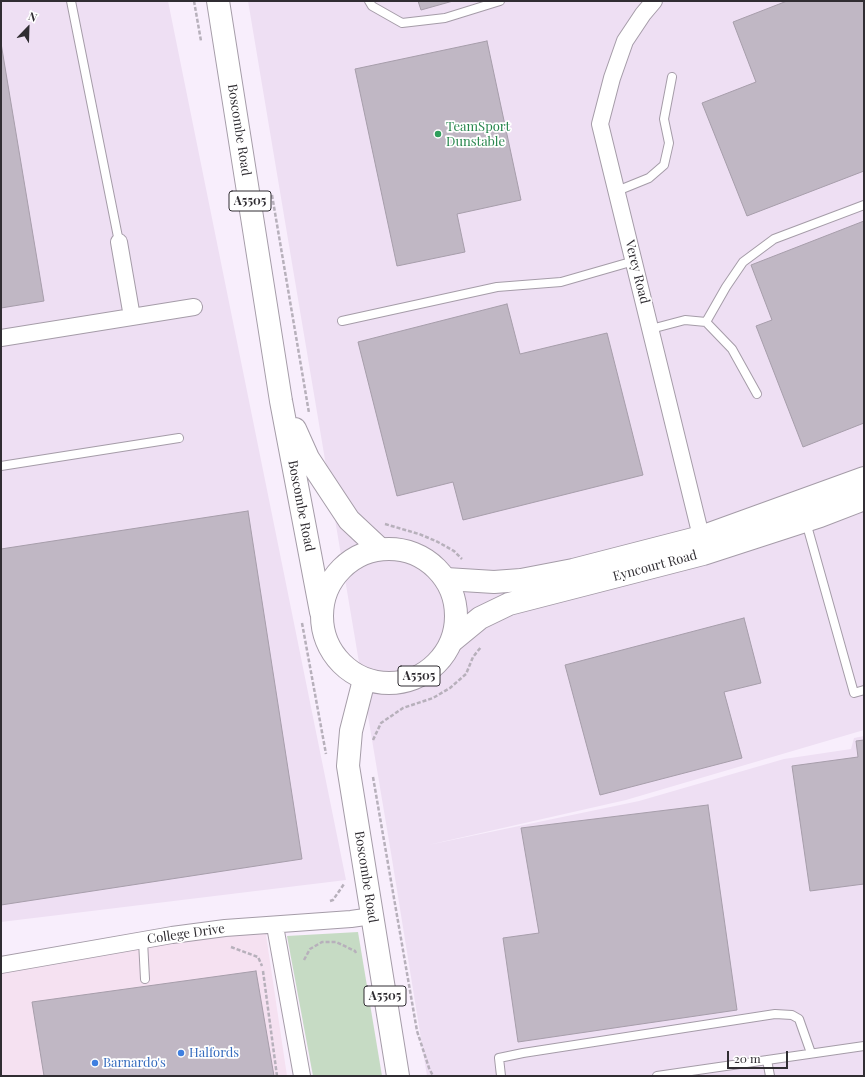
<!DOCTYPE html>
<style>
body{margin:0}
#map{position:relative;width:865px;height:1077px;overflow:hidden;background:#f8eefc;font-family:"Playfair Display",serif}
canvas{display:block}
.frame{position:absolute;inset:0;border:2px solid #302d32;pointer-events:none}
.north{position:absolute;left:8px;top:8px;width:40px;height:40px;-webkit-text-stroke:3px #fff;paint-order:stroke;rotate:23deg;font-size:11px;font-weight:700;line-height:16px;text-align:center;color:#302d32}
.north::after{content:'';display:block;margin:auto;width:14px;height:18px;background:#302d32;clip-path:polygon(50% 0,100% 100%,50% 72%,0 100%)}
.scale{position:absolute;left:727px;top:1051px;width:61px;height:18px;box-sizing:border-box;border:2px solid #302d32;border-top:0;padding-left:5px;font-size:12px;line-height:14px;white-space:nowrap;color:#302d32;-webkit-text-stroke:3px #fff;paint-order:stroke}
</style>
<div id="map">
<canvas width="865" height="1077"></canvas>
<div class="frame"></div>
<div class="north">N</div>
<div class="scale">20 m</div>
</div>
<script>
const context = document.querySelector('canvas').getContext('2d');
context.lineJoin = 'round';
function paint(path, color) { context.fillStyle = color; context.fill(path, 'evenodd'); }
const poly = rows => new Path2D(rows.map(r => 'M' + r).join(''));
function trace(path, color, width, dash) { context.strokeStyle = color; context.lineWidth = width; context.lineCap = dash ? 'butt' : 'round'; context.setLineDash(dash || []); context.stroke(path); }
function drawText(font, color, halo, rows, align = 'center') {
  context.font = font + ' "Playfair Display",serif'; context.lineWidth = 3.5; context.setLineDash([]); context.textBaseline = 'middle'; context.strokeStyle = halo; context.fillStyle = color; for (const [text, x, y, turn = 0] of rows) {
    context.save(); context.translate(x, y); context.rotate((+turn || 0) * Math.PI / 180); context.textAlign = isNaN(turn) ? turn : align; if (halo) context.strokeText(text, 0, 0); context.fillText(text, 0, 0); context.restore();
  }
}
paint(poly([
 [265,928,287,1076,1,1076,1,971]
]), '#f5e1f1');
paint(poly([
 [1,1,168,1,346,880,1,922],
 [248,1,864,1,864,730,626,800,428,845,639,801,784,759,851,749,854,738,864,736,864,1076,427,1076,391,853]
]), '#eedff3');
paint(poly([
 [358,932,382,1076,313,1076,287,936]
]), '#c6dbc4');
const building = poly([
 [418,1,453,1,421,10,418,1],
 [787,1,864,1,864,171,747,216,702,103,756,82,733,22,787,1],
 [487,41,521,200,457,214,465,252,397,266,355,69,487,41],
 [1,43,44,301,1,308,1,43],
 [864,221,864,423,803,447,756,326,772,320,751,265,864,221],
 [507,304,520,354,607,333,643,475,463,520,453,482,397,496,358,342,507,304],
 [248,511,302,859,1,905,1,549,248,511],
 [744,618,761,683,724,692,742,758,600,795,565,665,744,618],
 [864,740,864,884,810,891,792,766,858,757,856,741,864,740],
 [708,805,737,1010,518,1042,503,938,539,933,521,828,708,805],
 [256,971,274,1076,44,1076,32,1002,256,971]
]);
paint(building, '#c0b7c4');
trace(building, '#a79eab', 1);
const lane = poly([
 [71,1,119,242],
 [369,1,372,6,402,23,445,18,500,1],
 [617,191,649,178,664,165,669,143,664,119,672,77],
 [342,321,497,287,561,282,634,261],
 [706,322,726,287,743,262,774,239,864,205],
 [651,329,685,320,706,322,732,349,757,394],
 [1,466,179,438],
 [806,522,854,693,864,690],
 [143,941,145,979],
 [767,1060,770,1076],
 [501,1076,499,1058,523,1053,775,1014,792,1015,799,1019,811,1053],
 [657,1076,864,1046]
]);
const street = poly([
 [654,1,643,14,625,41,612,78,600,124,699,528,703,548],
 [119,242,132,317],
 [1,338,194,307],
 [275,926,302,1076],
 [1,965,172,935,225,928,351,919,372,916]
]);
const secondary = poly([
 [446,579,494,582,521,580,573,570,701,537,864,478],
 [452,641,480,618,509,604,703,554,820,516,864,499]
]);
const primary = poly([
 [218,1,281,401,321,612],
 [295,429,308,458,349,520,380,549],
 '322 616a67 67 0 1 1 134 0a67 67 0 1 1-134 0Z',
 [364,680,351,731,348,766,398,1076]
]);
trace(lane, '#a59ca8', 10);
trace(street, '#a59ca8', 18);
trace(secondary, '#a59ca8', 24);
trace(primary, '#a59ca8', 24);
trace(poly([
 [194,1,201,41],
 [272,195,309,413],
 [385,524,419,534,436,541,454,551,462,559],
 [302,623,326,754],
 [373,740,381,723,403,708,433,698,450,688,466,674,473,657,481,647],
 [373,777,417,1031,429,1068,433,1076],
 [330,901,333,900,344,884],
 [231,947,258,957,262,966],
 [304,960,310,949,322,942,336,942,355,951,356,953],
 [263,971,277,1076]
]), '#b7b0bb', 2.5, [4, 2]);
trace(lane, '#fff', 8);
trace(street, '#fff', 16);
trace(secondary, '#fff', 22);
trace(primary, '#fff', 22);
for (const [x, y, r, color] of [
 [438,134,4,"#2e9e5b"],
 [181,1053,4,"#3f7fe0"],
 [95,1063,4,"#3f7fe0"]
]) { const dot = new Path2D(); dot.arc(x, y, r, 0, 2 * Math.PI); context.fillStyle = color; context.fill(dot); trace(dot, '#fff', 1.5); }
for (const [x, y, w] of [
 [250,201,42],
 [419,676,42],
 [385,996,42]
]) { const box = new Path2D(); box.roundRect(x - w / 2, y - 10, w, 20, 3); context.fillStyle = '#fff'; context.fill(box); trace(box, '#302d32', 1); }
drawText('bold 12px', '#302d32', null, [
 ["A5505",250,201],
 ["A5505",419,676],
 ["A5505",385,996]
]);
drawText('13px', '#27864d', '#fff', [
 ["TeamSport",446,127],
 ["Dunstable",446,142]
], 'left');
drawText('13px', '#302d32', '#fff', [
 ["Boscombe Road",239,130,81],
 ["Verey Road",637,272,76],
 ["Boscombe Road",301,506,79],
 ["Eyncourt Road",655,566,-15],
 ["Boscombe Road",366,877,81],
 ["College Drive",186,934,-8]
]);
drawText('13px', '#366cbe', '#fff', [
 ["Halfords",189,1053],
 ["Barnardo's",103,1063]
], 'left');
</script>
